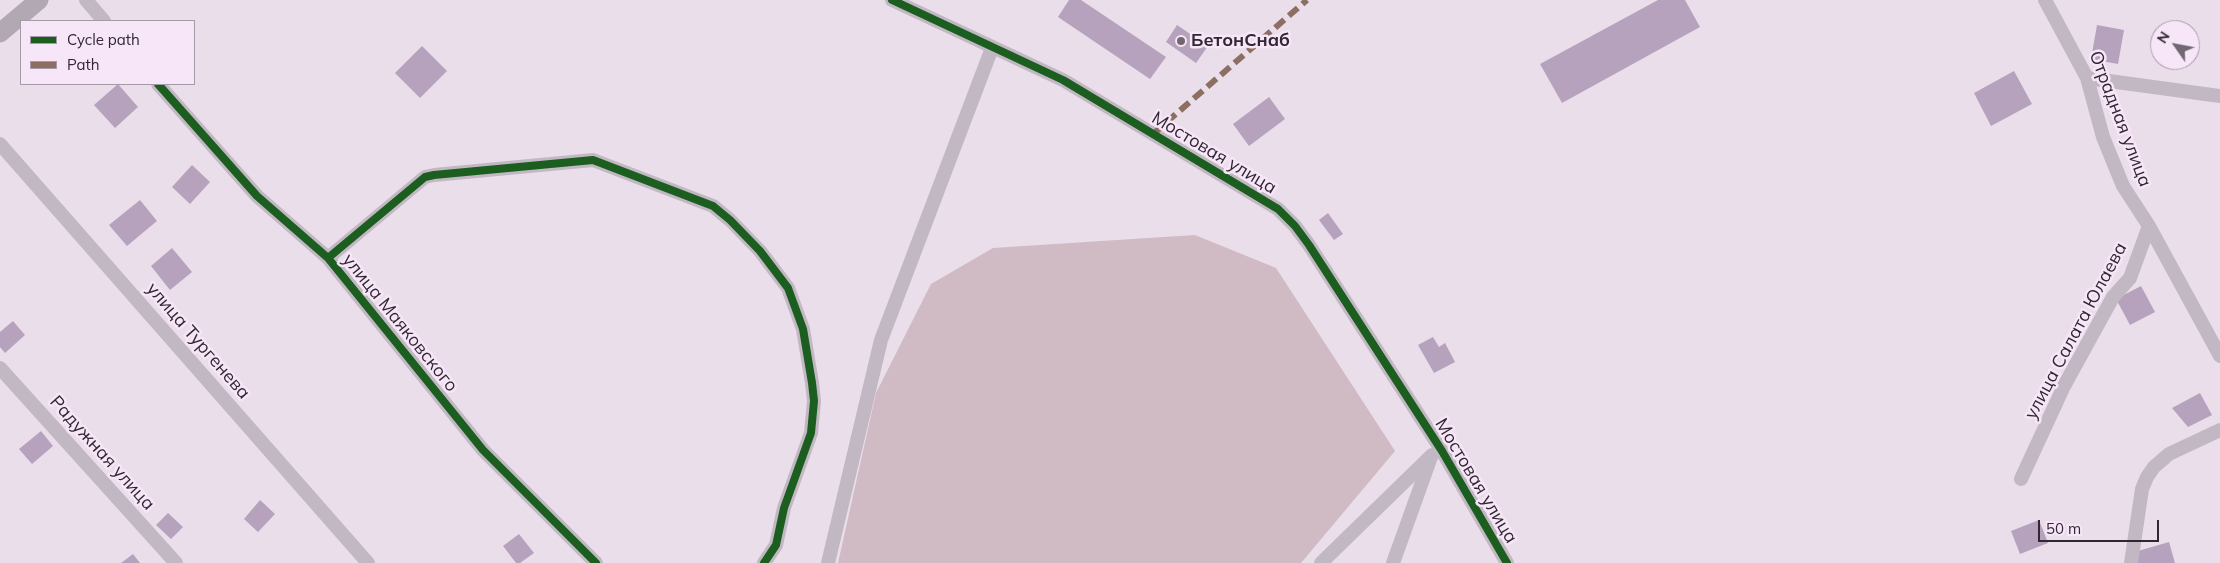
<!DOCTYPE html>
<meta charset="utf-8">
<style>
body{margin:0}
#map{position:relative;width:2220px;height:563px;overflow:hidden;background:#eadeea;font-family:Mulish,sans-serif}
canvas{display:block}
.legend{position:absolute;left:20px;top:20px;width:175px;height:65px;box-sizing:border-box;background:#f7e6f7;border:1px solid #a79aa8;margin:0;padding:6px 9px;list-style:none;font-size:15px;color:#302732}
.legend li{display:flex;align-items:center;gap:10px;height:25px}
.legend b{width:25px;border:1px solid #a79aa8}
.north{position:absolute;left:2150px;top:20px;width:50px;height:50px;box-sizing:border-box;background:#f7e6f7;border:1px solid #a79aa8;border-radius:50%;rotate:303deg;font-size:14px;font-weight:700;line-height:20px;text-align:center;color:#302732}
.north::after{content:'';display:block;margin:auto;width:18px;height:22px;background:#716772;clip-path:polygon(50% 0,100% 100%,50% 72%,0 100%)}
.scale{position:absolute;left:2038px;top:520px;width:121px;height:22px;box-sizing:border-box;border:2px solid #302732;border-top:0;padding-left:6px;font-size:15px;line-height:18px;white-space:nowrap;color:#302732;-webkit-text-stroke:4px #f7e6f7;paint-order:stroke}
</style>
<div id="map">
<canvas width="2220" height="563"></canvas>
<ul class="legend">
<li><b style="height:6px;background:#1b5e20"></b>Cycle path</li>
<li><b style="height:6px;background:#8d6e63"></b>Path</li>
</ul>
<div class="north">N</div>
<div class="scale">50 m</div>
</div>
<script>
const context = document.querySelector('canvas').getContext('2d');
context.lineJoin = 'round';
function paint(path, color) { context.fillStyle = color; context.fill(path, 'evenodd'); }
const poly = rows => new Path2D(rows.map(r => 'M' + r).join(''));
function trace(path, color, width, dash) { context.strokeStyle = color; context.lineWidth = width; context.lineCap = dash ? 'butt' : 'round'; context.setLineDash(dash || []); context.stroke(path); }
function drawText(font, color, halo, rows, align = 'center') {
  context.font = font + ' Mulish,sans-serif'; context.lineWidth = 5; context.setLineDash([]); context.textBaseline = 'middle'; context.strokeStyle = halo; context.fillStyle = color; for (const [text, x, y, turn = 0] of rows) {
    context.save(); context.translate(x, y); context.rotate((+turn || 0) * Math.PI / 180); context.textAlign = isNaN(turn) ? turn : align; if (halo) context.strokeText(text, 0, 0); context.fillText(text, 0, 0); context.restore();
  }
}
paint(poly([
 [1195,235,1276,268,1395,451,1301,563,838,563,876,393,931,284,993,248]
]), '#d0bac3');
paint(poly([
 [1069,0,1081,0,1166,57,1150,79,1058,17],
 [1658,0,1685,0,1700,27,1562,103,1540,64],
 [1177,25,1208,46,1196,63,1166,42],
 [2097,25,2124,30,2118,64,2091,59],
 [422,46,447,71,420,98,395,73],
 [2014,71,2032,104,1991,126,1974,93],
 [118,84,138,107,115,128,94,105],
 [1269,97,1285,119,1249,146,1233,124],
 [192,165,210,182,190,204,172,187],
 [140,200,157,221,127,246,109,225],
 [1328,213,1343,234,1334,240,1319,220],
 [172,248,192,272,170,290,151,266],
 [2141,286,2155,312,2130,325,2116,299],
 [13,321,25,335,5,353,0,347,0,332],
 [1433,337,1439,347,1445,343,1455,362,1434,373,1418,345],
 [2200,393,2212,415,2188,427,2172,408],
 [41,431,53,446,32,464,19,449],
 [260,500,275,514,258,532,244,519],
 [168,513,183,527,171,539,156,525],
 [2039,520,2048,543,2020,554,2011,531],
 [519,534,534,553,520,563,516,563,503,546],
 [2169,542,2175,563,2134,563,2131,553],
 [133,554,140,563,121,563]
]), '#b6a2bc');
trace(poly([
 [86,0,104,21],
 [892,0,1063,80,1278,209,1295,226,1309,245,1442,451,1507,563],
 [2045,0,2087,78,2103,137,2123,186,2149,226,2220,356],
 [2087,78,2220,96],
 [158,84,257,196,328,258,483,450,596,563],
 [0,144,368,563],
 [328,258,425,177,434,175,593,160,713,206,730,220,760,251,788,288,803,329,812,383,814,401,811,433,784,508,776,545,764,563],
 [0,368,176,563],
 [2021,479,2064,386,2113,297,2130,278,2149,226],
 [828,563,881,340,992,48],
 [1321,563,1432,455],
 [1393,563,1431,457],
 [2131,563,2142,489,2147,477,2154,467,2169,454,2220,430]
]), '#c2b8c3', 14);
trace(poly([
 [0,33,39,0]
]), '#b2a8b4', 19);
trace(poly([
 [1153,134,1307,0]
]), '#8d6e63', 6, [12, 6]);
trace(poly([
 [892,0,1063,80,1278,209,1295,226,1309,245,1442,451,1507,563],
 [158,84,257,196,328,258,483,450,596,563],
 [328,258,425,177,434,175,593,160,713,206,730,220,760,251,788,288,803,329,812,383,814,401,811,433,784,508,776,545,764,563]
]), '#1b5e20', 8);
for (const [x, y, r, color] of [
 [1181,41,5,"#716772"]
]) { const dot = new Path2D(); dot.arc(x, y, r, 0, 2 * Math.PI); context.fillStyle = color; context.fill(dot); trace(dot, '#f7e6f7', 2); }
drawText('bold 18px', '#302732', '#f7e6f7', [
 ["БетонСнаб",1191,41]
], 'left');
drawText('18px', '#302732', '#f7e6f7', [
 ["Отрадная улица",2120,119,69],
 ["Мостовая улица",1214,153,31],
 ["улица Маяковского",400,323,51],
 ["улица Салата Юлаева",2076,331,-62],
 ["улица Тургенева",198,341,49],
 ["Радужная улица",102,453,48],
 ["Мостовая улица",1476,481,59]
]);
</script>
